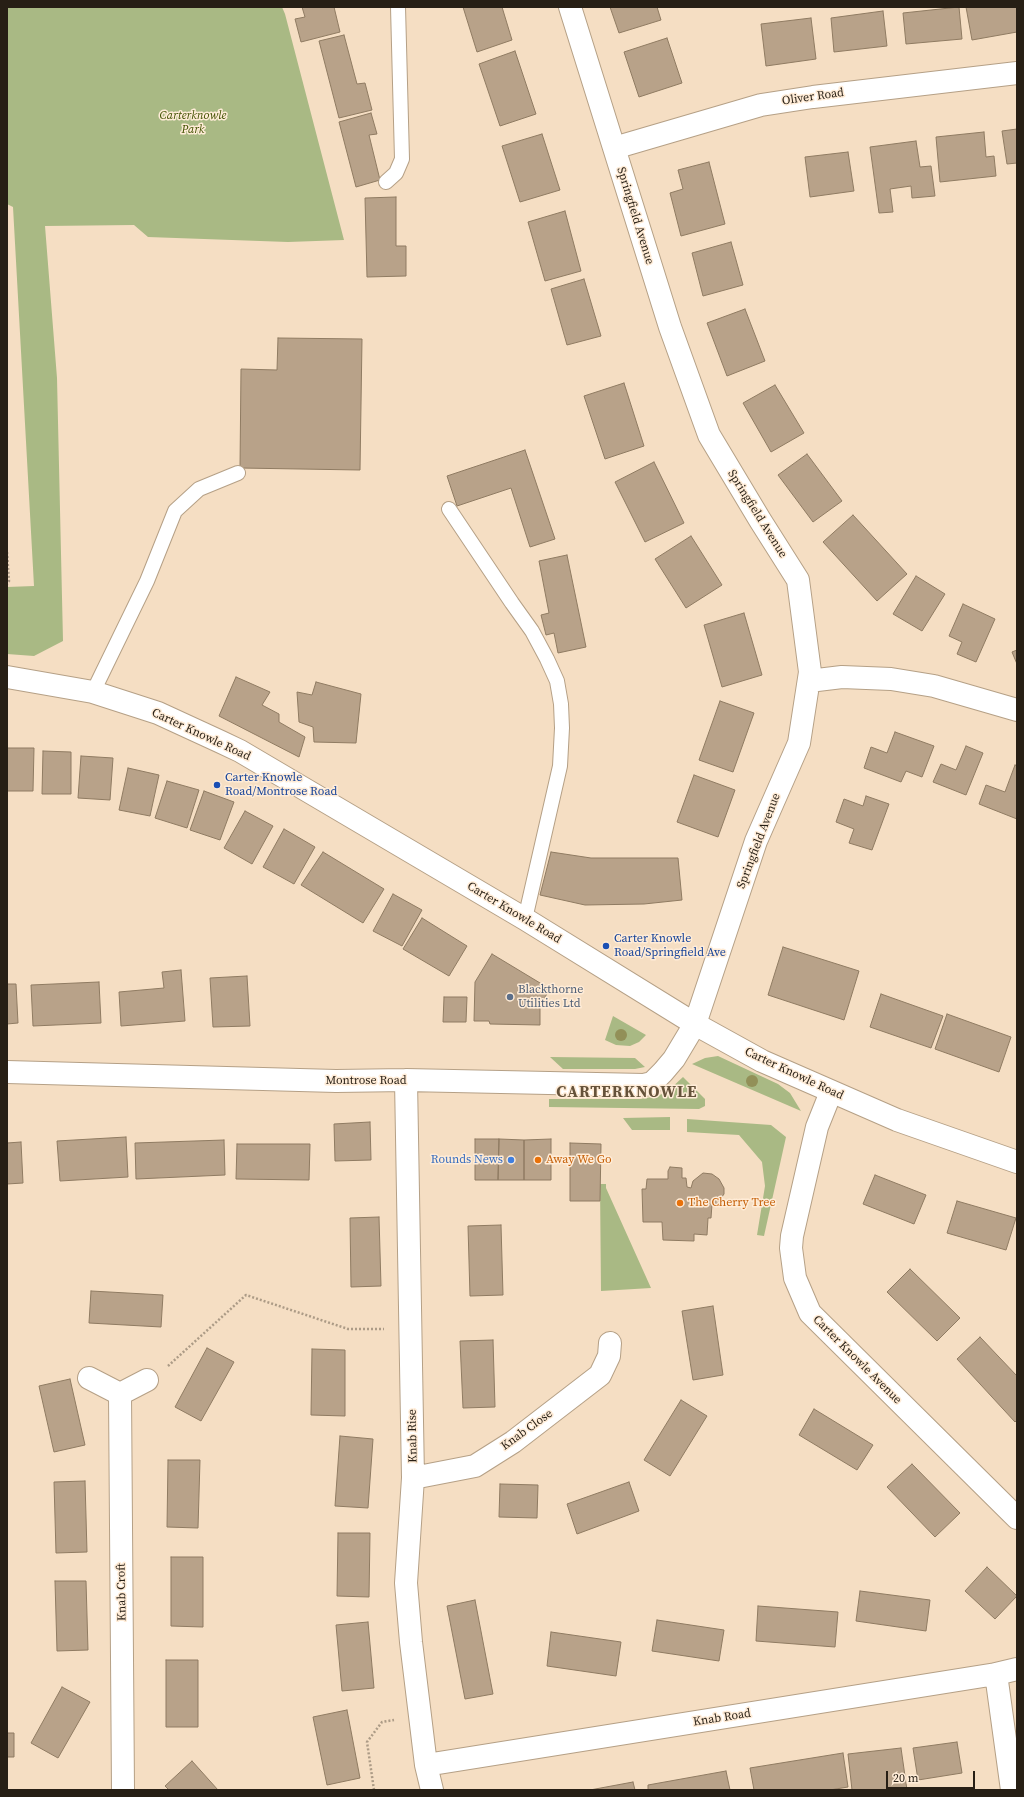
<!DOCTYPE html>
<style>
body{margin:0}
#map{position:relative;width:1024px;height:1797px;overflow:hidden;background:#f5dec3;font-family:"Source Serif 4",serif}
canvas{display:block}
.frame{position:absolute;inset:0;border:8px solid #271f15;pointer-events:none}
.scale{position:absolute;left:886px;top:1771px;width:89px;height:18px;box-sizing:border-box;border:2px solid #271f15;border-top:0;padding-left:5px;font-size:12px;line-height:14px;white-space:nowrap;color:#271f15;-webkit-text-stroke:3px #ffecd7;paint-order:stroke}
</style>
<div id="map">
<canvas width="1024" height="1797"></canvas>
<div class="frame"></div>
<div class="scale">20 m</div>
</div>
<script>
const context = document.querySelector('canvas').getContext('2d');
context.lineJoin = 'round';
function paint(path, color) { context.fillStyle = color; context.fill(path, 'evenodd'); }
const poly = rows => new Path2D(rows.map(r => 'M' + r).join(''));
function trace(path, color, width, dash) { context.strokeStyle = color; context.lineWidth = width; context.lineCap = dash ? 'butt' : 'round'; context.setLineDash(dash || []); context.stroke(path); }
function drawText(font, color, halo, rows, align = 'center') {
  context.font = font + ' "Source Serif 4",serif'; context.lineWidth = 3; context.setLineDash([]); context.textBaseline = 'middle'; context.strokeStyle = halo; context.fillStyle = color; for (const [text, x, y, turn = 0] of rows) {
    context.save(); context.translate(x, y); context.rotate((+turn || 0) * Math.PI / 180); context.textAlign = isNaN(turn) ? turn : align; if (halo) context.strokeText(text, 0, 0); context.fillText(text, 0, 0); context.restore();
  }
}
paint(poly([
 [7,7,282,7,285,14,344,240,288,242,148,237,134,225,45,226,57,378,63,641,34,656,7,654,7,587,34,586,13,207,7,204],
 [613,1016,646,1035,639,1042,630,1046,616,1045,605,1040],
 [718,1056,778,1084,790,1093,801,1111,692,1064,705,1058],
 [550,1057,635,1058,645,1067,635,1069,563,1069],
 [683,1077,705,1099,705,1106,699,1109,549,1107,549,1099,640,1099,658,1096,669,1090],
 [670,1117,670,1130,632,1130,623,1118],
 [687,1119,771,1125,786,1137,764,1236,757,1235,765,1186,762,1162,739,1135,687,1132],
 [600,1184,606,1184,606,1188,651,1288,601,1291]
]), '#a9b984');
const building = poly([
 [302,7,334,7,340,32,301,42,295,19,305,17,302,7],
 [463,7,502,7,512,40,477,52,463,7],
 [610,7,657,7,661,20,619,33,610,7],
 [959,7,962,39,906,44,903,13,959,7],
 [966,7,1017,7,1017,32,972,40,966,7],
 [883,11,887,46,834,52,831,18,883,11],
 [811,18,816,59,766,66,761,24,811,18],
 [344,35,357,84,365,83,372,110,339,118,319,41,344,35],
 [667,38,682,83,639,97,624,52,667,38],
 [515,51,536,114,500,126,479,64,515,51],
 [371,113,377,134,369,135,380,180,356,187,339,122,371,113],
 [1017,129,1017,163,1007,164,1002,131,1017,129],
 [984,132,986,157,994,156,996,176,940,182,936,137,984,132],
 [542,134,560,190,520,202,502,146,542,134],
 [916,141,920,167,931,166,935,196,912,198,911,186,890,189,893,212,879,213,870,147,916,141],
 [848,152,854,191,810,197,805,157,848,152],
 [709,162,725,224,681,236,670,193,683,189,678,170,709,162],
 [396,197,396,246,406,246,406,276,367,277,365,198,396,197],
 [565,211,581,271,545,281,528,222,565,211],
 [731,242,743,285,703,296,692,253,731,242],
 [584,279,601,336,567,345,551,289,584,279],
 [745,309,765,361,727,376,707,323,745,309],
 [278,338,362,339,360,470,240,468,241,369,277,370,278,338],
 [624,383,644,446,605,459,584,396,624,383],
 [775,385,804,433,771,452,743,403,775,385],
 [525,450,555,539,530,547,511,488,457,506,447,476,525,450],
 [807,454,842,501,813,522,778,475,807,454],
 [654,462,684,523,645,542,615,482,654,462],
 [853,515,907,574,877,601,823,542,853,515],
 [691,536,722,585,686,608,655,559,691,536],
 [567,555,586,647,558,653,554,633,546,635,541,615,549,613,539,561,567,555],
 [916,576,945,594,922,631,893,614,916,576],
 [963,604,995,619,976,662,957,654,962,642,949,636,963,604],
 [744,613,762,675,722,687,704,625,744,613],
 [1017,650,1017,664,1012,652,1017,650],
 [236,677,270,692,262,705,279,714,279,722,305,737,299,757,219,716,236,677],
 [316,682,361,694,356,743,314,742,313,727,299,722,297,692,312,695,316,682],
 [720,701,754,713,733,772,699,760,720,701],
 [895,732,934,746,922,777,906,771,901,782,864,768,871,747,887,753,895,732],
 [966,746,983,753,966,795,933,782,941,764,956,770,966,746],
 [7,748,34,748,33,791,7,791,7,748],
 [43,751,71,752,71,794,42,794,43,751],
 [81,756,113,758,110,800,78,798,81,756],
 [1015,765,1017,766,1017,819,979,804,986,785,1005,792,1015,765],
 [128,768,159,775,150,816,119,810,128,768],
 [694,775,735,790,718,837,677,822,694,775],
 [167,781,199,790,187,828,155,818,167,781],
 [204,791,234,802,220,840,190,830,204,791],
 [866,796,889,804,872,850,849,843,854,829,836,822,844,799,863,806,866,796],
 [245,811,273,826,252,864,224,848,245,811],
 [284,829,315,847,294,884,263,867,284,829],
 [323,852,384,889,363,923,301,885,323,852],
 [551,852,591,858,678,858,682,900,644,904,585,905,540,895,551,852],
 [393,894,422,910,402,946,373,931,393,894],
 [422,918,467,946,449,976,403,949,422,918],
 [783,947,859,971,844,1020,768,995,783,947],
 [492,954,550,989,540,1005,540,1025,490,1024,489,1021,474,1021,475,982,492,954],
 [181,970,185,1021,121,1026,119,992,164,988,162,972,181,970],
 [247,976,250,1026,213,1027,210,978,247,976],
 [99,982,101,1023,33,1026,31,985,99,982],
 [7,984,16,984,18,1023,7,1024,7,984],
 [881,994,943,1016,931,1048,870,1027,881,994],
 [444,997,467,997,466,1022,443,1022,444,997],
 [947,1014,1011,1037,999,1072,935,1049,947,1014],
 [370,1122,371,1160,335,1161,334,1124,370,1122],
 [126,1137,128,1177,60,1181,57,1141,126,1137],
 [475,1139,499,1139,498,1180,475,1180,475,1139],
 [499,1139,524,1140,524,1180,498,1180,499,1139],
 [551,1139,551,1180,524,1180,524,1140,551,1139],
 [224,1140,225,1175,136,1179,135,1143,224,1140],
 [21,1142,23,1183,7,1184,7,1143,21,1142],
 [570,1143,601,1144,600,1201,570,1201,570,1143],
 [237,1144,310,1144,309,1180,236,1179,237,1144],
 [670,1167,682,1168,682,1178,686,1178,687,1187,691,1188,693,1181,703,1173,712,1174,719,1179,724,1188,724,1194,719,1201,715,1205,712,1204,711,1218,708,1218,707,1235,694,1234,694,1241,663,1240,662,1222,643,1222,642,1189,646,1189,647,1179,668,1179,668,1171,670,1167],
 [875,1175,926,1195,914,1224,863,1204,875,1175],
 [957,1201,1016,1218,1006,1250,947,1233,957,1201],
 [379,1217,381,1286,351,1287,350,1218,379,1217],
 [501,1225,503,1295,470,1296,468,1226,501,1225],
 [910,1269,960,1318,937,1341,887,1292,910,1269],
 [91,1291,163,1295,161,1327,89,1323,91,1291],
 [713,1306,723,1375,693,1380,682,1311,713,1306],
 [980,1337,1017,1376,1017,1420,1015,1422,957,1359,980,1337],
 [493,1340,495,1407,463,1408,460,1341,493,1340],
 [207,1348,234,1362,201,1421,175,1407,207,1348],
 [312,1349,345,1350,345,1416,311,1415,312,1349],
 [70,1379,85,1445,54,1452,39,1386,70,1379],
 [681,1400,707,1416,670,1476,644,1460,681,1400],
 [814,1409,873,1445,857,1470,799,1435,814,1409],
 [340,1436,373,1439,368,1508,335,1506,340,1436],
 [168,1460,200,1460,198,1528,167,1527,168,1460],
 [912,1464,960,1513,935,1537,887,1487,912,1464],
 [85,1481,87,1552,56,1553,54,1482,85,1481],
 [629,1482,639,1511,577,1534,567,1504,629,1482],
 [500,1484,538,1485,537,1518,499,1517,500,1484],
 [338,1533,370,1533,369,1597,337,1596,338,1533],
 [171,1557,203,1557,203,1627,171,1626,171,1557],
 [987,1567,1017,1596,995,1619,965,1591,987,1567],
 [55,1581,86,1581,88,1650,57,1651,55,1581],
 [860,1591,930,1600,926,1631,856,1621,860,1591],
 [475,1600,493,1694,465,1699,447,1606,475,1600],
 [758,1606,838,1612,835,1647,756,1641,758,1606],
 [657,1620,724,1630,719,1661,652,1651,657,1620],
 [368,1622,374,1688,342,1691,336,1625,368,1622],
 [551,1632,621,1642,616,1676,547,1666,551,1632],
 [166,1660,198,1660,198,1727,166,1727,166,1660],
 [62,1687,90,1702,58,1758,31,1743,62,1687],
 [347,1710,360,1778,327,1785,313,1717,347,1710],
 [7,1733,14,1733,14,1757,7,1757,7,1733],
 [957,1742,962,1773,918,1780,913,1748,957,1742],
 [901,1748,907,1790,852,1790,848,1754,901,1748],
 [843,1753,848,1787,830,1790,754,1790,750,1768,843,1753],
 [192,1761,218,1790,169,1790,165,1786,192,1761],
 [726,1771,730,1790,648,1790,648,1785,726,1771],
 [633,1782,635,1790,590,1790,633,1782]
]);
paint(building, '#b8a289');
trace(building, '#8f7b62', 1);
const lane = poly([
 [386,182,396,173,402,159,398,7],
 [449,509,512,603,532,631,547,659,557,681,561,704,562,728,560,766,525,919],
 [93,692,147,581,175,511,199,489,238,473]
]);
const street = poly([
 [614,148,761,105,813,97,1017,73],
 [809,681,842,677,891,679,934,686,1017,710],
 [7,1072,336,1081,406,1080,644,1085,652,1083,663,1072,674,1059,695,1024,756,841,799,743,810,672,798,580,760,520,709,435,670,327,570,7],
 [406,1080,413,1478,406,1583,411,1642,426,1765,432,1790],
 [831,1092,817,1127,792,1236,791,1248,795,1278,810,1313,1017,1518],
 [89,1378,120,1394],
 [413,1478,475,1466,513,1442,600,1375,609,1356,610,1343],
 [996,1674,1012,1790],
 [426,1765,996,1674,1017,1669],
 [123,1790,120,1394,147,1380]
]);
const secondary = poly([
 [7,677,93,692,158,713,221,742,240,751,525,919,695,1024,762,1061,897,1120,1017,1162]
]);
trace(lane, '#b5a086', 16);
trace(street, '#b5a086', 24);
trace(secondary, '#b5a086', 24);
trace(poly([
 [7,552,9,581,7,584],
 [168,1366,246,1295,348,1329,384,1329],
 [374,1790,367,1742,382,1722,394,1720]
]), '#ac9b86', 2.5, [2, 2]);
trace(lane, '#fff', 14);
trace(street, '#fff', 22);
trace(secondary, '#fff', 22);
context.fillStyle = '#929058';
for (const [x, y] of [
 [621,1035],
 [752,1081]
]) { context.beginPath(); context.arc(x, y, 6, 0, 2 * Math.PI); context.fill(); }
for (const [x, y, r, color] of [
 [217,785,4,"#1a4fb4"],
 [606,946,4,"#1a4fb4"],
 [510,997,4,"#5c6f8a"],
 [511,1160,4,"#3f7fe0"],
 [538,1160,4,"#e8710a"],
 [680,1203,4,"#e8710a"]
]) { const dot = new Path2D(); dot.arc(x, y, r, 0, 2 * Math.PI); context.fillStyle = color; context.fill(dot); trace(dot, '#ffecd7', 1.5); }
drawText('12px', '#271f15', '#ffecd7', [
 ["Oliver Road",813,97,-8],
 ["Springfield Avenue",635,216,73],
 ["Springfield Avenue",757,514,58],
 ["Carter Knowle Road",201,735,25],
 ["Springfield Avenue",759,841,-69],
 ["Carter Knowle Road",514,913,31],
 ["Carter Knowle Road",794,1074,25],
 ["Montrose Road",366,1081],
 ["Carter Knowle Avenue",857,1360,45],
 ["Knab Close",527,1430,-36],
 ["Knab Rise",413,1436,-91],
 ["Knab Croft",122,1592,-91],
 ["Knab Road",722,1718,-9]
]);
drawText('italic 12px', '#415100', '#ffecd7', [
 ["Carterknowle",193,116],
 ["Park",193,130]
]);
drawText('12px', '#164399', '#ffecd7', [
 ["Carter Knowle",225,778],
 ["Road/Montrose Road",225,792],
 ["Carter Knowle",614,939],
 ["Road/Springfield Ave",614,953]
], 'left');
drawText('12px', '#4e5e75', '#ffecd7', [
 ["Blackthorne",518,990],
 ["Utilities Ltd",518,1004]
], 'left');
drawText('12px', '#366cbe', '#ffecd7', [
 ["Rounds News",503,1160]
], 'right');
drawText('12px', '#c56008', '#ffecd7', [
 ["Away We Go",546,1160],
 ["The Cherry Tree",688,1203]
], 'left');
context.letterSpacing = '1px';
drawText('bold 16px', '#65523a', '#ffecd7', [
 ["CARTERKNOWLE",627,1093]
]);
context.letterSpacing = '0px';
</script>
